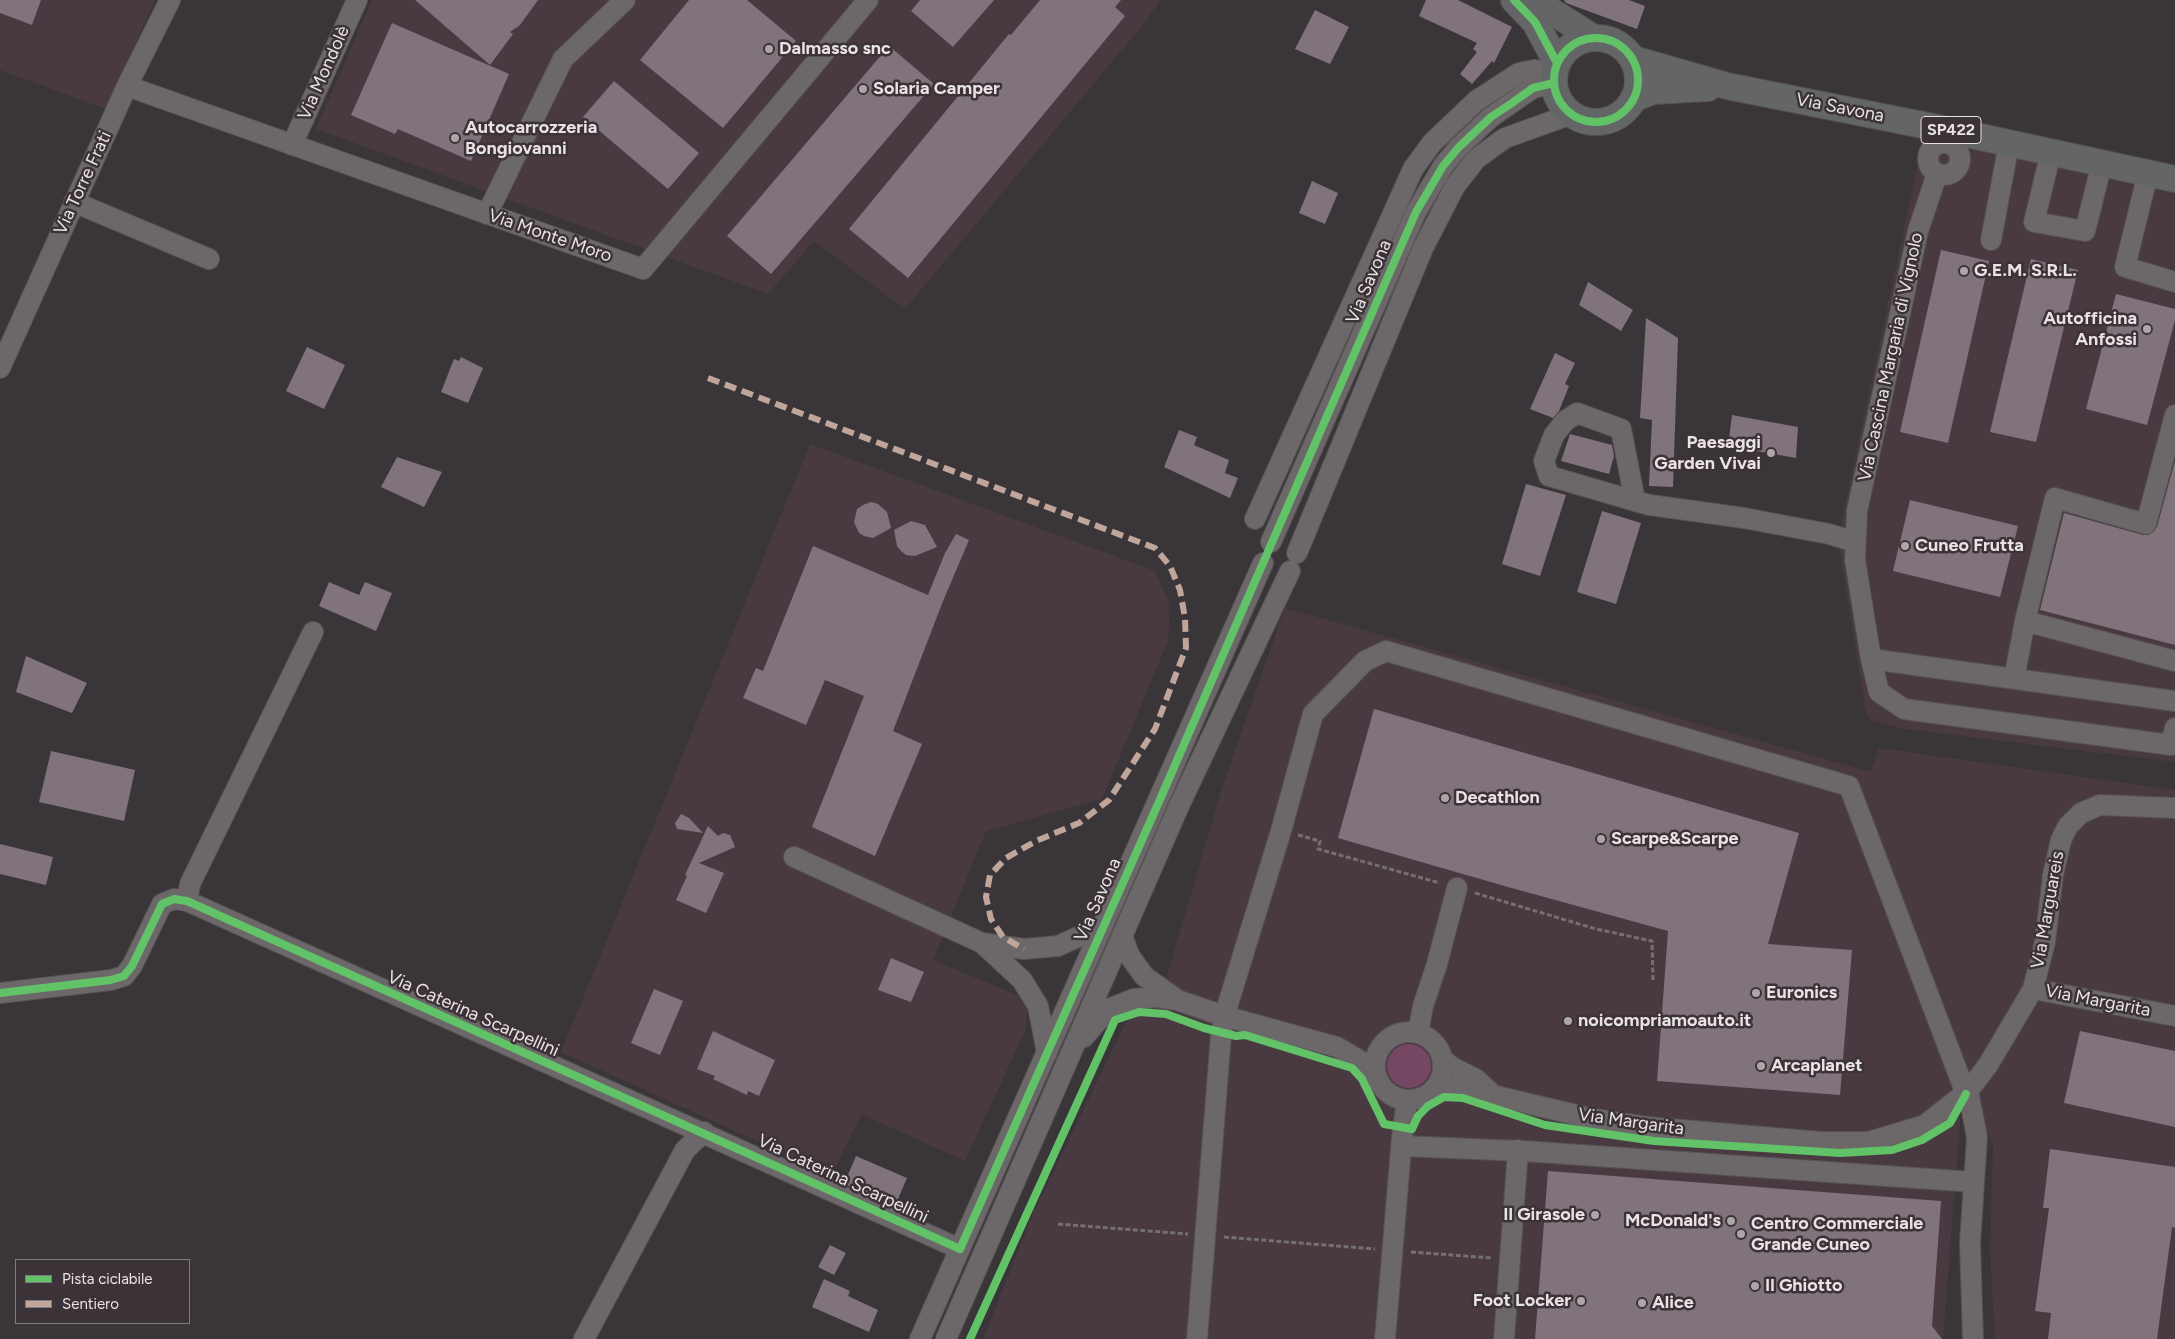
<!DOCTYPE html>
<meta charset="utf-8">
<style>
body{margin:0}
#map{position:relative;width:2175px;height:1339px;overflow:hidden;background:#3a3538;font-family:Figtree,sans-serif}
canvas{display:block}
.legend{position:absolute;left:15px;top:1259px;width:175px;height:65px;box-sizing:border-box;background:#3c3338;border:1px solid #81797e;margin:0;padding:6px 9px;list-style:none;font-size:15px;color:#e9e3e6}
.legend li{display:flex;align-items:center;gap:10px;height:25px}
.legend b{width:25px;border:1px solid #81797e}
</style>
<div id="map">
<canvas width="2175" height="1339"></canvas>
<ul class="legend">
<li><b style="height:6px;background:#61c268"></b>Pista ciclabile</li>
<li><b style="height:6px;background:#c0a59a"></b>Sentiero</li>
</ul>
</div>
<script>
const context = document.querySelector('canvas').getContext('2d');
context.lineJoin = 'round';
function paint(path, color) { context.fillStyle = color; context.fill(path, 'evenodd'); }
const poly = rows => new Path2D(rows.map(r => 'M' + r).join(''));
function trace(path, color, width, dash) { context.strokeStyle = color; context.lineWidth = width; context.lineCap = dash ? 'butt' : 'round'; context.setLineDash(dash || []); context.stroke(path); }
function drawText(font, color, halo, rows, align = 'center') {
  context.font = font + ' Figtree,sans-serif'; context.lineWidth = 5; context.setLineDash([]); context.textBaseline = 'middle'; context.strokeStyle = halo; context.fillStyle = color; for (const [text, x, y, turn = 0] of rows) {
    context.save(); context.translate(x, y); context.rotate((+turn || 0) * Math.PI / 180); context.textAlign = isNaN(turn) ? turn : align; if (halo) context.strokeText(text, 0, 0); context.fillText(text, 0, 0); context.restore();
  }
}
paint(poly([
 [0,0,155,0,106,109,0,70],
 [372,0,1160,0,1146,21,905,309,814,241,768,294,316,129],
 [1931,139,2175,194,2175,762,1905,729,1870,720,1865,708,1840,551,1840,529,1921,149],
 [810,444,1155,571,1170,604,1168,641,1102,799,986,831,933,960,1017,995,1027,1010,1026,1029,965,1161,861,1114,832,1175,561,1052],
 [1285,608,1871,772,1879,748,2175,790,2175,1339,1995,1339,1990,1250,1993,1146,1964,1071,1943,1339,983,1339,1033,1214,1125,1024,1166,979,1224,782]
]), '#493a42');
paint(poly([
 '1387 1066a22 22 0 1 1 44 0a22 22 0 1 1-44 0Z'
]), '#764762');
paint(poly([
 [0,0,41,0,32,25,0,13],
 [415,0,538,0,520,25,510,32,513,34,490,65],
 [689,0,747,0,796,41,723,128,640,60],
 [920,0,994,0,953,47,911,11],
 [1040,0,1121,0,1115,7,1125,16,908,278,849,229,1009,34,1011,35],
 [1426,0,1458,0,1512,27,1494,63,1492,61,1472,84,1460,74,1477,52,1473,49,1477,43,1419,16],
 [1564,0,1629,0,1645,6,1637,29,1566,3],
 [1315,10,1349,27,1330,64,1295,49],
 [392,23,509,74,471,161,398,129,395,134,351,115],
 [889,46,934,84,771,274,727,236],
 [614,81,699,153,668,189,583,117],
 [1312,181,1338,193,1325,224,1299,213],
 [1941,250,1989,261,1948,443,1900,432],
 [2031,259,2078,270,2036,442,1990,432],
 [1588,282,1633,310,1621,331,1579,305],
 [2116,294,2175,309,2175,320,2147,425,2086,409],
 [1646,318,1678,338,1673,487,1649,486,1652,420,1640,418],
 [307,347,345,365,324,409,286,391],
 [1555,353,1575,363,1565,384,1569,386,1559,411,1553,418,1530,409],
 [461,357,483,368,468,403,441,392,454,359,459,361],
 [1732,415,1798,427,1796,458,1728,446],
 [1179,430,1197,437,1194,445,1229,460,1225,473,1238,478,1230,498,1164,467],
 [1570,434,1612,445,1614,456,1609,474,1561,461],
 [397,457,442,472,424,507,381,487],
 [2175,461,2175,645,2040,610,2064,513,2143,535,2149,535,2157,527],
 [1526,484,1566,495,1540,576,1502,564],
 [1910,500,2018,526,2000,597,1893,571],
 [871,502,878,504,887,512,891,528,873,538,864,536,859,533,854,522,857,509,863,505],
 [1602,511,1641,523,1616,604,1577,592],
 [911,521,925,525,937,547,915,556,906,555,901,551,897,546,894,530],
 [956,534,969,540,943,601,893,731,922,744,875,856,812,827,864,696,825,680,806,725,743,698,756,668,763,671,813,546,928,595,945,553],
 [329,582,359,595,365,582,392,593,376,631,319,606],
 [26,656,87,683,72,713,16,692],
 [1374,709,1799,833,1768,944,1852,950,1840,1095,1657,1081,1668,931,1508,887,1338,838],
 [51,751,135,770,124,821,39,802],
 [681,814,689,818,703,833,677,829,675,823],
 [708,826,718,836,723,833,730,835,735,847,699,863,724,873,706,913,676,900,687,876,685,875],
 [0,844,53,857,46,885,0,874],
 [891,958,924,972,911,1002,878,990],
 [654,989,683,1001,660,1055,631,1043],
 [713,1031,775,1060,759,1096,748,1091,747,1095,713,1079,715,1076,697,1069],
 [2080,1031,2175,1051,2175,1127,2064,1103],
 [2050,1149,2175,1167,2175,1228,2172,1227,2157,1339,2048,1339,2051,1313,2035,1311,2049,1208,2043,1208],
 [856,1156,907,1178,895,1206,844,1184],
 [1548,1171,1941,1201,1932,1326,1942,1339,1535,1339],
 [830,1245,846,1253,834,1275,818,1267],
 [824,1279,850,1291,848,1296,878,1310,869,1332,812,1307]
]), '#80737b');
const minor = poly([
 [127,86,643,269,868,0],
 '1928 159a16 16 0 1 1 32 0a16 16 0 1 1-32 0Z',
 [292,145,357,0],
 [2051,152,2034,222,2085,231,2102,163],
 [2148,173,2125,267,2175,282],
 [1937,174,1918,231,1857,511,1855,560,1871,659,1879,692,1904,709,2171,745,2175,728],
 [74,202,209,259],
 [487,214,563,59,625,0],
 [1991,240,2009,143],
 [0,368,127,86,170,0],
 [1635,501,1621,429,1577,413,1565,421,1554,435,1544,461,1549,476,1635,501,1650,505,1744,518,1829,534,1855,542],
 [1255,519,1413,169,1432,143,1476,101,1519,73,1534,70,1554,73],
 [1271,542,1416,212,1443,166,1459,147,1491,117,1533,88,1554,83],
 [1297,553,1423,248,1455,186,1476,159,1505,138,1572,114],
 [2025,621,2175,661],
 [1871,659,2175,701],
 [2014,679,2025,621,2055,498,2146,524,2175,415],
 [794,857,982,943,1022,980,1038,1006,1047,1053],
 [187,901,190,884,313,632],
 [1122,935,1129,955,1144,976,1176,999],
 [982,943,1024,949,1058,946,1102,926],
 [2033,989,2175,1016],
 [0,993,111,980,124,976,132,966,162,904,174,899,187,901,960,1249],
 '1375 1066a34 34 0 1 1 68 0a34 34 0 1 1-68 0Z',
 [1418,1033,1423,1006,1437,964,1457,888],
 [1084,1037,1108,1009,1134,999,1156,997,1177,1000,1224,1016,1337,1047,1364,1063,1375,1074],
 [1443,1060,1452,1067,1476,1079,1489,1091],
 [1436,1088,1471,1090,1589,1118,1648,1127,1821,1142,1868,1142,1925,1125,1968,1091,1988,1065,2033,989,2045,942,2053,875,2061,840,2068,826,2081,813,2100,805,2175,808],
 [1968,1091,1977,1137,1970,1243,1973,1339],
 [1401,1146,1523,1151,1974,1182],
 [584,1339,685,1150,704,1132],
 [920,1339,1263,563],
 [946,1339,1178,808,1290,571],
 [1197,1339,1221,1035,1228,1004,1281,831,1313,714,1365,661,1386,651,1849,786,1966,1094],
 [1385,1339,1402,1137,1407,1100],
 [1504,1339,1518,1150]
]);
const major = poly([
 [1514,0,1535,22,1557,63],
 [1527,0,1543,6,1594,38],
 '1554 80a42 42 0 1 1 84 0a42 42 0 1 1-84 0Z',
 [1633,59,1727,86,1953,131,2175,179],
 [1633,99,1653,91,1708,88]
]);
trace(minor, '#565153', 22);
trace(major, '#565153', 28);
trace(poly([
 [1298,835,1320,841,1318,849,1440,883],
 [1475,893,1596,929,1652,941,1653,980],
 [1058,1224,1188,1234],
 [1224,1237,1375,1249],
 [1411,1252,1492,1258]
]), '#747072', 3, [5, 2.5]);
trace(minor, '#6c686a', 20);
trace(major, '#636566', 26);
trace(poly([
 [708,378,1155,548,1170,566,1180,590,1185,618,1186,648,1155,729,1109,800,1079,823,1036,841,1006,858,990,875,986,897,991,919,1003,937,1024,949]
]), '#c0a59a', 6, [12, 6]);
trace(poly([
 [1514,0,1535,22,1557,63],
 '1554 80a42 42 0 1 1 84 0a42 42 0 1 1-84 0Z',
 [0,993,111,980,124,976,132,966,162,904,174,899,187,901,960,1249,1158,804,1416,212,1443,166,1459,147,1491,117,1512,103,1533,88,1554,83],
 [970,1339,1115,1020,1139,1012,1166,1014,1204,1028,1236,1036,1245,1035,1352,1068,1362,1079,1384,1124,1412,1129,1418,1116,1428,1106,1444,1097,1463,1098,1545,1125,1654,1141,1840,1153,1892,1150,1922,1140,1950,1123,1966,1094]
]), '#61c268', 8);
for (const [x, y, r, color] of [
 [769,49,5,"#aca6a9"],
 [863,89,5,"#aca6a9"],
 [455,138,5,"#aca6a9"],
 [1964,271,5,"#aca6a9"],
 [2147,329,5,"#aca6a9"],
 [1771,453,5,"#aca6a9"],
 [1905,546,5,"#aca6a9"],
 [1445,798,5,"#aca6a9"],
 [1601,839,5,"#aca6a9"],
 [1756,993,5,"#aca6a9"],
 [1568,1021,5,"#aca6a9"],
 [1761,1066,5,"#aca6a9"],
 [1595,1215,5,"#aca6a9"],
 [1731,1221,5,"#aca6a9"],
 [1741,1234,5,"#aca6a9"],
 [1755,1286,5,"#aca6a9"],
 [1581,1301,5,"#aca6a9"],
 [1642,1303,5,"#aca6a9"]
]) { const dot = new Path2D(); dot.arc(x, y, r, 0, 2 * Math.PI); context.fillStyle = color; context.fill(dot); trace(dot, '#3c3338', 2); }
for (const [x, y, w] of [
 [1951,130,60]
]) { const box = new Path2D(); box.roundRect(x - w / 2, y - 13.5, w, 27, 4); context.fillStyle = '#3c3338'; context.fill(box); trace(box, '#e9e3e6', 1); }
drawText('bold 16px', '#e9e3e6', null, [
 ["SP422",1951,130]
]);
drawText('bold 18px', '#e9e3e6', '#3c3338', [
 ["Dalmasso snc",779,49],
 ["Solaria Camper",873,89],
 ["Autocarrozzeria",465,128],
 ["Bongiovanni",465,149],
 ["G.E.M. S.R.L.",1974,271],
 ["Autofficina",2137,319,"right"],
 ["Anfossi",2137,340,"right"],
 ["Paesaggi",1761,443,"right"],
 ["Garden Vivai",1761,464,"right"],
 ["Cuneo Frutta",1915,546],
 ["Decathlon",1455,798],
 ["Scarpe&Scarpe",1611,839],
 ["Euronics",1766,993],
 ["noicompriamoauto.it",1578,1021],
 ["Arcaplanet",1771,1066],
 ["Il Girasole",1585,1215,"right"],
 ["McDonald's",1721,1221,"right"],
 ["Centro Commerciale",1751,1224],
 ["Grande Cuneo",1751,1245],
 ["Il Ghiotto",1765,1286],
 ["Foot Locker",1571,1301,"right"],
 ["Alice",1652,1303]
], 'left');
drawText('18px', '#e9e3e6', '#3c3338', [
 ["Via Mondolè",324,73,-66],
 ["Via Savona",1840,108,11],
 ["Via Torre Frati",83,183,-65],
 ["Via Monte Moro",550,236,19],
 ["Via Savona",1369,282,-67],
 ["Via Cascina Margaria di Vignolo",1891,357,-78],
 ["Via Savona",1098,900,-66],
 ["Via Marguareis",2048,910,-80],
 ["Via Margarita",2098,1001,11],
 ["Via Caterina Scarpellini",473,1014,24],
 ["Via Margarita",1631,1122,8],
 ["Via Caterina Scarpellini",843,1179,25]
]);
</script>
